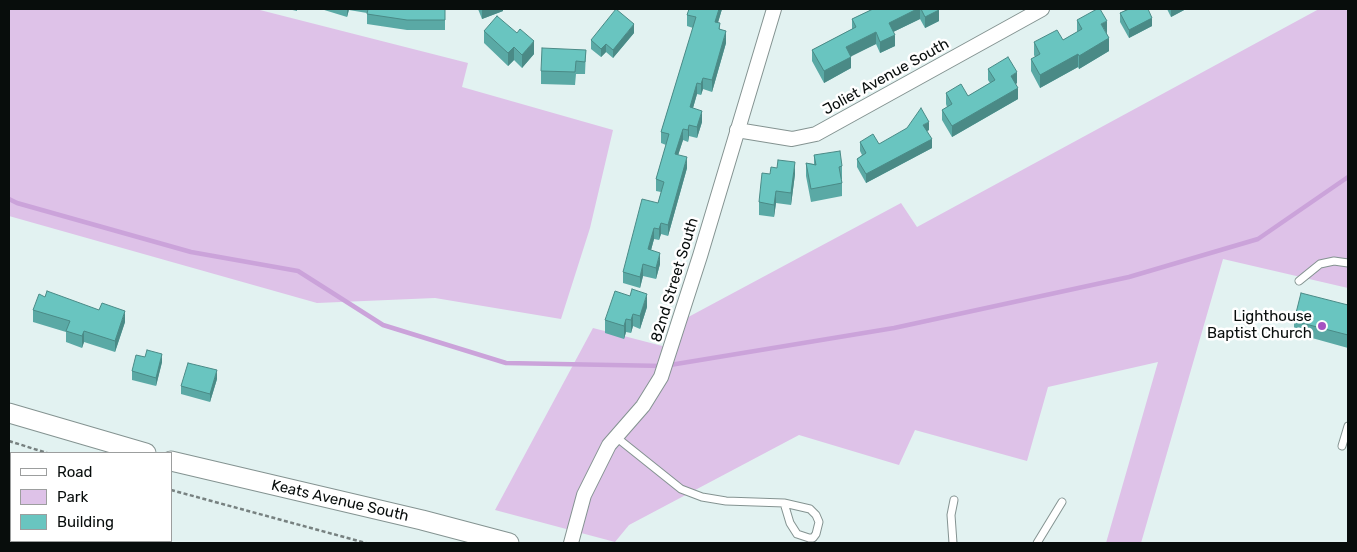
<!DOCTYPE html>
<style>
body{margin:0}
#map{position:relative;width:1357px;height:552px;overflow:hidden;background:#e2f2f1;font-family:Rubik,sans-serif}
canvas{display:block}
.frame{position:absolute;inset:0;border:10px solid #080d0c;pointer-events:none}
.legend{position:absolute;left:10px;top:452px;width:162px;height:90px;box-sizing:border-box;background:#fff;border:1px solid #9c9e9e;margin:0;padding:6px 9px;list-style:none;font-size:15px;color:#080d0c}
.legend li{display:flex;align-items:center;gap:10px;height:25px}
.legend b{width:25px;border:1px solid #9c9e9e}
</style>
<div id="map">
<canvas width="1357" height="552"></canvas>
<div class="frame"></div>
<ul class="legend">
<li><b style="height:6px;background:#fff"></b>Road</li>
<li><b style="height:14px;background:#dec2e8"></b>Park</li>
<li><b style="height:14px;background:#69c5c0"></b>Building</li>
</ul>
</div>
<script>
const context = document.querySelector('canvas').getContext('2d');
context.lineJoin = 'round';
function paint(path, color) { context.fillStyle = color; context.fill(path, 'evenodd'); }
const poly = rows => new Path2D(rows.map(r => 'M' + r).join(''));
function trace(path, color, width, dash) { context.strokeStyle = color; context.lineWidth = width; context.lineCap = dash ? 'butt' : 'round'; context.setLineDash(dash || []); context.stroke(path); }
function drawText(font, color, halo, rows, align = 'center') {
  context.font = font + ' Rubik,sans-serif'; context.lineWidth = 5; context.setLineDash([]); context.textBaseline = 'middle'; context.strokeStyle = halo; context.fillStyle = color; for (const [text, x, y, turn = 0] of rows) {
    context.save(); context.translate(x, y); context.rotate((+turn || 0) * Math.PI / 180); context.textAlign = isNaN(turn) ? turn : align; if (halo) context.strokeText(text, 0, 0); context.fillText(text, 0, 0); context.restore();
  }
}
paint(poly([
 [9,9,256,9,468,63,462,87,613,130,590,228,561,319,435,298,317,303,9,216],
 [1319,9,1348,9,1348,288,1223,259,1141,543,1106,543,1158,362,1048,387,1027,461,915,430,899,465,799,435,629,525,615,542,495,510,593,328,670,348,679,322,901,203,917,227]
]), '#dec2e8');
trace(poly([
 [9,199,17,203,191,252,298,271,383,325,506,363,664,366,894,328,1129,277,1258,239,1348,177]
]), '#cba3da', 4.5);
const service = poly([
 [1299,281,1320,264,1334,261,1348,263],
 [616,437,681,489,702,497,726,501,784,503],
 [1342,446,1348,426],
 [784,503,810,509,816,515,819,522,816,534,813,538,809,538,797,534,790,523,784,503],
 [953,543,951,515,954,500],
 [1037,543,1062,502]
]);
const minor = poly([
 [737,130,792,139,816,134,1042,9],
 [571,543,584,495,609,445,643,406,661,377,700,256,774,9]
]);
const secondary = poly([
 [9,413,146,453],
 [171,461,422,520,509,543]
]);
trace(service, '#849391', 9);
trace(minor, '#849391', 16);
trace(secondary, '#849391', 21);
trace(poly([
 [9,441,47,453],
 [171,490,366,543]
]), '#778180', 2.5, [4, 2.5]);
trace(service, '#fff', 7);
trace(minor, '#fff', 14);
trace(secondary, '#fff', 19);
paint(poly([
 [288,9,297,9,297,11],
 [321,9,445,9,445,30,407,30,367,24,367,13,349,10,347,17],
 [478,9,503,9,503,11,482,19],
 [689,9,722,9,718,22,720,30,726,43,712,92,703,89,701,95,697,94,693,108,702,122,697,138,689,136,688,142,683,140,678,155,687,168,668,236,661,234,659,240,654,239,651,250,660,264,656,279,643,276,640,288,623,283,623,272,658,203,661,192,656,191,656,179,666,145,661,143,661,132,693,28,687,26,687,15],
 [873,9,939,9,939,21,925,28,920,19,893,32,895,46,880,53,876,44,850,56,851,68,824,83,812,61,812,50,852,29,852,19],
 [1126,9,1148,9,1152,26,1129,38,1120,22,1120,13,1126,10],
 [1167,9,1186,9,1171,17],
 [1077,20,1107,34,1109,51,1079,69,1078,67,1040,88,1031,71,1031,59,1035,57,1034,55,1034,42,1063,40,1077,32],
 [484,31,534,54,522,68,514,60,508,66,484,43],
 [634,33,613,58,606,52,601,57,591,49,591,40],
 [586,50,585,74,576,74,575,85,541,84,541,71],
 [988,69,1017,83,1016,84,1018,99,952,137,942,120,942,110,947,107,946,104,946,93,968,96,990,83,988,80],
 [929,130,927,131,932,148,866,183,857,167,857,159,862,155,860,151,860,142,879,144],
 [814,155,842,166,842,179,841,179,842,183,842,196,811,202,806,176,806,163,814,164],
 [770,174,795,174,791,205,776,203,774,217,759,215,759,202],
 [1348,305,1348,348,1294,333,1294,321],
 [647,307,640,329,633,326,631,333,626,332,624,339,605,333,605,320],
 [33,310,125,322,115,352,84,342,82,348,66,342,66,332,33,322],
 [145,357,162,362,156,386,132,380,132,371],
 [217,379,210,402,181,394,181,386]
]), '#5aa9a5');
paint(poly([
 [347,9,349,9,347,17],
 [486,9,503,9,503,11,482,19,482,10],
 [719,9,722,9,715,33,715,22],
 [917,9,920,9,920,19,889,34,889,23],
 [1171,9,1186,9,1171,17],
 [939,10,939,21,925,28,925,17],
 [1152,18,1152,26,1129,38,1129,30],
 [1107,21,1107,34,1101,24],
 [634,24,634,33,613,58,613,50],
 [726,31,726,43,712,92,712,80],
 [876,32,876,44,846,59,846,47],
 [895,35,895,46,880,53,880,42],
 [1109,38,1109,51,1079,69,1079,56],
 [534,41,534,54,522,68,522,55],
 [606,44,606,52,601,57,601,49],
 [514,47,514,60,508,66,508,53],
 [1078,54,1078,67,1040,88,1040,75],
 [851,57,851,68,824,83,824,71],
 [1017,72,1017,83,1011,87,1011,76],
 [703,78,703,89,701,95,701,84],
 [697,83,697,94,690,118,690,107],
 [1018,88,1018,99,952,137,952,126],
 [702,111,702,122,697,138,697,127],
 [929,122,929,130,923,134,923,125],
 [689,125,689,136,688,142,688,130],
 [683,129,683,140,675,165,675,154],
 [932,139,932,148,866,183,866,174],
 [687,157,687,168,668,236,668,225],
 [795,162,795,174,791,205,791,193],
 [776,191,776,203,774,217,774,205],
 [661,223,661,234,659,240,659,229],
 [654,228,654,239,648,261,648,249],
 [660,253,660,264,656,279,656,268],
 [643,264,643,276,640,288,640,277],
 [647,294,647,307,640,329,640,316],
 [125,311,125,322,115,352,115,341],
 [633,314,633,326,631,333,631,320],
 [626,319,626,332,624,339,624,326],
 [84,331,84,342,82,348,82,336],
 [162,354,162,362,156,386,156,378],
 [217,370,217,379,210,402,210,394]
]), '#4a8a86');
const building = poly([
 [368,9,445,9,445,20,407,20,367,14,368,9],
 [616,9,634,24,613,50,606,44,601,49,591,40,616,9],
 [689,9,719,9,715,22,720,23,719,29,726,31,712,80,703,78,701,84,697,83,690,107,702,111,697,127,689,125,688,130,683,129,675,154,687,157,668,225,661,223,659,229,654,228,648,249,660,253,656,268,643,264,640,277,623,272,642,199,658,203,664,182,656,179,669,134,661,132,696,17,687,15,689,9],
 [873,9,917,9,889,23,895,35,880,42,876,32,846,47,851,57,824,71,812,50,856,27,852,19,873,9],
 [921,9,939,9,939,10,925,17,921,9],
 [1097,9,1100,9,1107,21,1101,24,1109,38,1079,56,1078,54,1040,75,1031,59,1040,54,1034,42,1057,30,1063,40,1082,29,1077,20,1097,9],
 [1129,9,1148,9,1152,18,1129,30,1120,13,1129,9],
 [497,16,517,33,520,29,534,41,522,55,514,47,508,53,484,31,497,16],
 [542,48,586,50,585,62,576,61,575,72,541,71,542,48],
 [1008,57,1017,72,1011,76,1018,88,952,126,942,110,952,104,946,93,961,84,968,96,995,80,988,69,1008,57],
 [921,108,929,122,923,125,932,139,866,174,857,159,866,153,860,142,873,134,879,144,907,128,921,108],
 [840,151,842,166,839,167,842,183,811,189,806,163,816,165,814,155,840,151],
 [778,160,795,162,791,193,776,191,774,205,759,202,762,173,770,174,771,167,777,168,778,160],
 [632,289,647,294,640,316,633,314,631,320,626,319,624,326,605,320,615,291,630,296,632,289],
 [47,291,99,310,102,303,125,311,115,341,84,331,82,336,66,331,70,321,33,310,39,294,45,297,47,291],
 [1301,293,1348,305,1348,335,1294,321,1301,293],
 [147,350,162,354,156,378,132,371,136,355,145,357,147,350],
 [188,363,217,370,210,394,181,386,188,363]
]);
paint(building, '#69c5c0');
trace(building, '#4a8a86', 1);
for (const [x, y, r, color] of [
 [1322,326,5,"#a652c1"]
]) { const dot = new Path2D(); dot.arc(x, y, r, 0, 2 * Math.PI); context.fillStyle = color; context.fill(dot); trace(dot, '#fff', 2); }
drawText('15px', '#080d0c', '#fff', [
 ["Joliet Avenue South",886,77,-29],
 ["82nd Street South",675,280,-73],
 ["Keats Avenue South",340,501,13]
]);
drawText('15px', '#080d0c', '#fff', [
 ["Lighthouse",1312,317],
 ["Baptist Church",1312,334]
], 'right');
</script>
